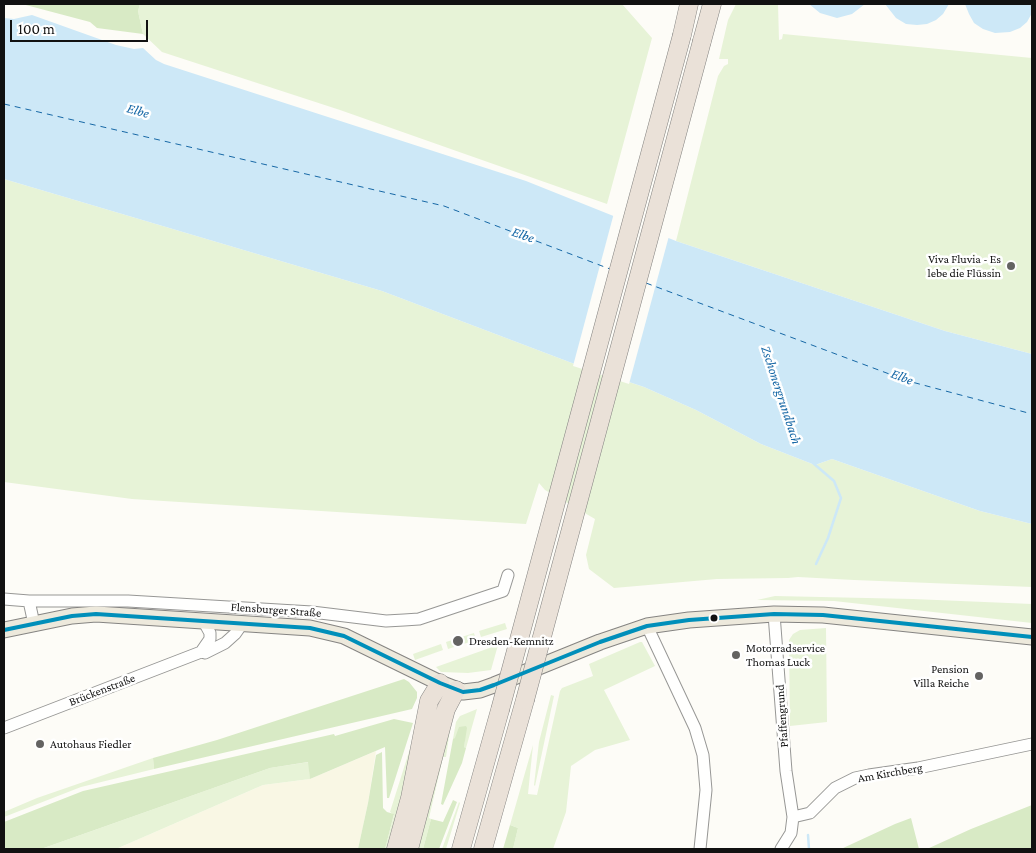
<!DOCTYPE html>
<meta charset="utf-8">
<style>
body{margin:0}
#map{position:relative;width:1036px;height:853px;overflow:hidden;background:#fdfcf7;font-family:"Crimson Pro",serif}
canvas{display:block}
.frame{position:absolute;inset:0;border:5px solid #111;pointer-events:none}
.scale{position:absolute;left:10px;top:20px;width:138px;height:22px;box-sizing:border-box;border:2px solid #111;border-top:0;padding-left:6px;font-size:15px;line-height:18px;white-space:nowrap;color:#111;-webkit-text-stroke:4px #fff;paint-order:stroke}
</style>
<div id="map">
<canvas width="1036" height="853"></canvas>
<div class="frame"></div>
<div class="scale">100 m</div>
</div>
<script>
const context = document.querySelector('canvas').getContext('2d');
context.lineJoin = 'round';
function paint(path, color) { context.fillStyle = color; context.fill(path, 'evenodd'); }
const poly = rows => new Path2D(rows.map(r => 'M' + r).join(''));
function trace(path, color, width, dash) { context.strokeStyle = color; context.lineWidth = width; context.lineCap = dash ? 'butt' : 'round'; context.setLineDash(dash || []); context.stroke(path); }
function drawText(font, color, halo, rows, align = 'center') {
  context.font = font + ' "Crimson Pro",serif'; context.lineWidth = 5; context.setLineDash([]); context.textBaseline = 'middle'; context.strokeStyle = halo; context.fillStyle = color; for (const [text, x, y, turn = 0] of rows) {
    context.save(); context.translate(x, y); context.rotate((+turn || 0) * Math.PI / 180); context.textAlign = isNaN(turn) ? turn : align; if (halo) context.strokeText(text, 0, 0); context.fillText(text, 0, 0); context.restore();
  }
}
paint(poly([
 [376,751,368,803,358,849,116,849,263,785,310,779]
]), '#f9f7e4');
paint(poly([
 [140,4,622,4,652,38,607,204,340,110,162,52,143,34,138,11],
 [736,4,778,4,779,40,782,39,783,34,1032,58,1032,354,945,331,676,241,718,76,724,66,728,64,728,59,719,59,728,20],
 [4,179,382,291,572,363,644,387,696,410,761,444,815,465,832,459,980,511,1032,524,1032,587,854,580,798,577,788,578,717,579,614,588,589,569,586,555,595,519,545,490,539,483,526,524,132,499,4,482],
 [775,596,913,599,1032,604,1032,623,834,601,757,600],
 [505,623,507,629,481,637,479,631],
 [826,628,827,722,790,726,789,640,793,634,800,630],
 [474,633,476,640,448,649,446,642],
 [640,642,642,642,655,666,604,690,630,740,595,750,571,766,566,812,553,849,513,849,518,828,510,825,533,745,528,794,537,795,560,691,562,688,593,676,589,664],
 [441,644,443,650,415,660,413,654],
 [498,645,491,670,468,673,441,672,436,667],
 [551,695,554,696,535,786,534,785,539,742],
 [477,709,466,748,464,747,465,738,453,739,456,722,460,716],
 [448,729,450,729,446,757,443,757,429,818,431,819,423,849,417,849],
 [413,739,415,740,390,849,385,849,394,815,390,812],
 [153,758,154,769,81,787,4,817,4,812,37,798],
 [309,762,310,779,263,785,116,849,41,849,270,768],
 [459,802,460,803,446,849,442,849]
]), '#e7f3d7');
paint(poly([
 [22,4,140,4,138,11,143,34,97,28,90,22],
 [404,679,409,682,417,692,417,698,412,709,154,769,153,758,217,740],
 [394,719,413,723,389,798,387,798,385,747,310,779,308,762,270,768,41,849,4,849,4,822,83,791,334,734,335,736],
 [466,726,467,728,464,747,466,748,462,763,443,805,441,804,453,739,455,738,459,727],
 [382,752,383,808,387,812,394,814,385,849,358,849,368,803,376,755],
 [453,800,457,802,439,849,423,849,431,819,443,822],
 [1032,805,1032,849,927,849,971,829],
 [911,818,919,849,841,849,895,824],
 [510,825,518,828,513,849,503,849]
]), '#d8eac5');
paint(poly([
 [809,4,865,4,852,14,837,18,820,13],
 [885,4,949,4,943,14,936,20,927,24,917,25,906,24,896,18],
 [965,4,1032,4,1032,13,1027,22,1020,28,1010,32,995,33,983,29,974,23,969,14],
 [32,15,116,45,134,49,143,48,156,60,164,64,526,181,676,241,945,331,1032,354,1032,524,980,511,832,459,815,465,761,444,696,410,644,387,572,363,382,291,4,179,4,18,14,19]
]), '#cde8f7');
paint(poly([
 [614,213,669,236,629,384,573,366]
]), '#fdfcf7');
trace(poly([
 [813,463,834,481,841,498,828,538,816,564],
 [808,835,809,849]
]), '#cde8f7', 2.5);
trace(poly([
 [4,104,444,206,610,269],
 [646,283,908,381,1032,414]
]), '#1768a6', 1, [6, 5]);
const minor = poly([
 [4,599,29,601,128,601,312,612,386,621,404,620,419,619,503,591,508,575],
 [29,601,34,624],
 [774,614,786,771,793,817,791,833,781,849],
 [647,626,695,728,703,755,706,790,700,849],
 [201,652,210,639,210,633,204,622],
 [4,728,201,652,205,653,225,643,235,634,242,624],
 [793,817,810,813,835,788,855,778,869,775,918,768,1032,744]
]);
const major = poly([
 [4,630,72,616,96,614,310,628,344,636,440,683,463,692,480,690,494,685,600,642,647,626,689,620,774,614,823,615,1032,637]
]);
const highway = poly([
 [682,35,689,4],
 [702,41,712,4],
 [396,849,410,798,429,701,440,683],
 [409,849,446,709,456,690],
 [461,849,500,710],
 [483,849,525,700]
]);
trace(minor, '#979795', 13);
trace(major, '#858482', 17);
trace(highway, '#858482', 19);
trace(minor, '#fffffe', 11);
trace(major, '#ede9dc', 15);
trace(highway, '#eae1d8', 18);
const highwayBridge = poly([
 [525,700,702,41],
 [500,710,682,35]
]);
trace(highwayBridge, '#858482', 19, []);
trace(highwayBridge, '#eae1d8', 18);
trace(poly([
 [4,630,72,616,96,614,310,628,344,636,440,683,463,692,480,690,494,685,600,642,647,626,689,620,774,614,823,615,1032,637]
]), '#008fba', 4);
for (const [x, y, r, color] of [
 [1011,266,5,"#646362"],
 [714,618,4.5,"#111"],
 [458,641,6,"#646362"],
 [736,655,5,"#646362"],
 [979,676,5,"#646362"],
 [40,744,5,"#646362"]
]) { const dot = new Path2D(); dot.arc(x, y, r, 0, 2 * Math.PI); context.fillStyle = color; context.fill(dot); trace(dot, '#fff', 2); }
drawText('12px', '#111', '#fff', [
 ["Viva Fluvia - Es",1001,259,"right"],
 ["lebe die Flüssin",1001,273,"right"],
 ["Dresden-Kemnitz",469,641],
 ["Motorradservice",746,648],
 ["Thomas Luck",746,662],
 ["Pension",969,669,"right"],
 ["Villa Reiche",969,683,"right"],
 ["Autohaus Fiedler",50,744]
], 'left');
drawText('12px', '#111', '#fff', [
 ["Flensburger Straße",276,610,4],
 ["Brückenstraße",102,690,-21],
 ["Pfaffengrund",782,716,-94],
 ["Am Kirchberg",890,773,-10]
]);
drawText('italic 14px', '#1768a6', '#fff', [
 ["Elbe",138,111,16],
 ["Elbe",523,235,20],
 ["Elbe",902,377,21],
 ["Zschonergrundbach",781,395,72]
]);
</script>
